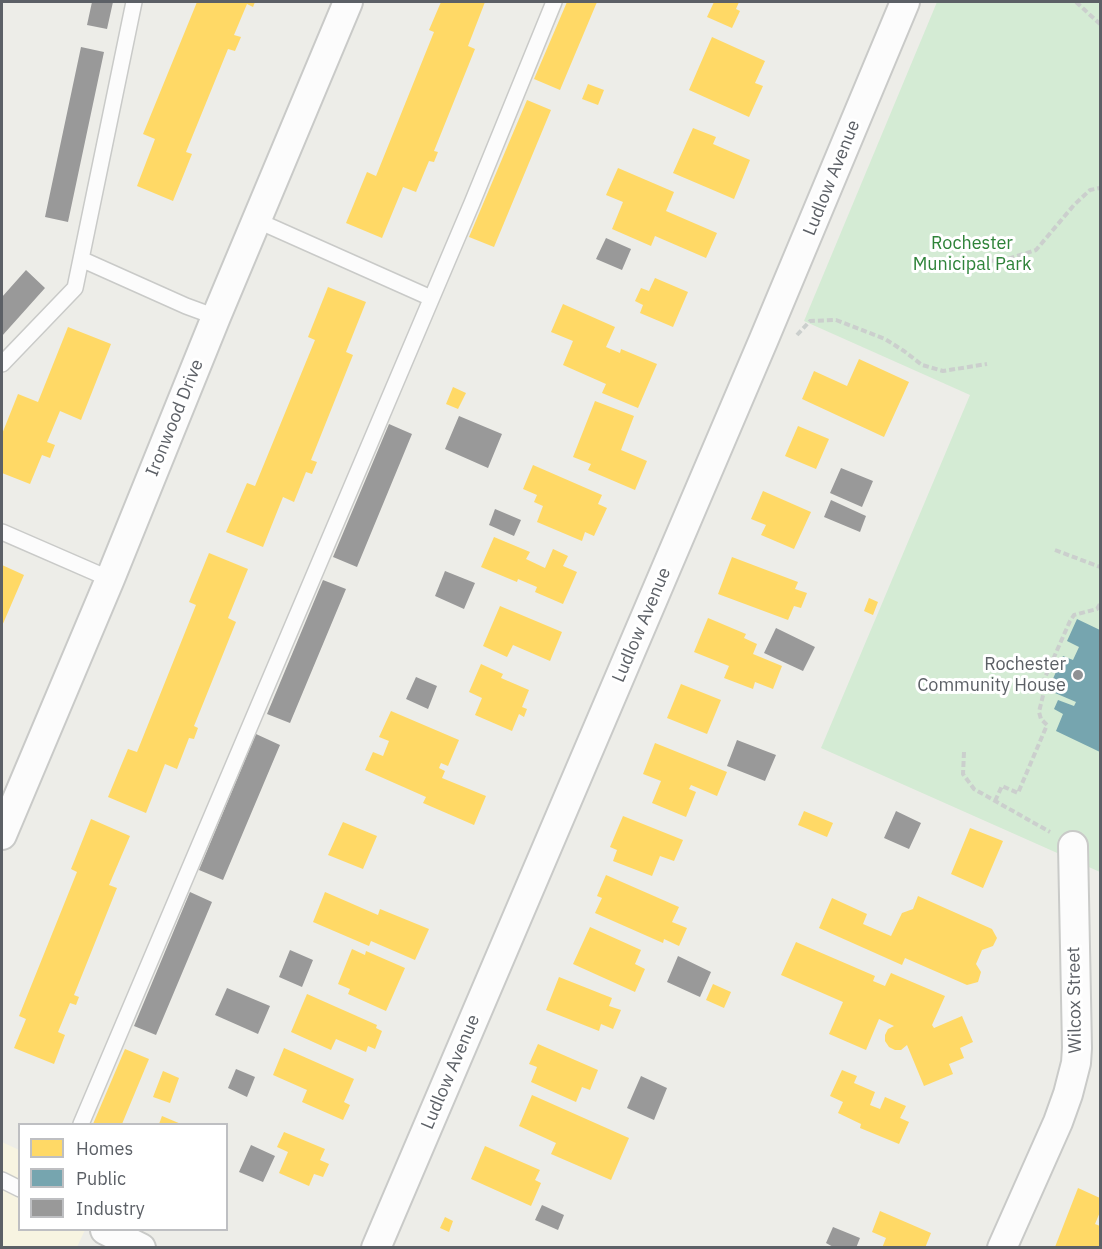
<!DOCTYPE html>
<style>
body{margin:0}
#map{position:relative;width:1102px;height:1249px;overflow:hidden;background:#edede8;font-family:"IBM Plex Sans",sans-serif}
canvas{display:block}
.frame{position:absolute;inset:0;border:3px solid #5c6066;pointer-events:none}
.legend{position:absolute;left:18px;top:1123px;width:210px;height:108px;box-sizing:border-box;background:#fff;border:2px solid #bebfc2;margin:0;padding:8px 10px;list-style:none;font-size:18px;color:#5c6066}
.legend li{display:flex;align-items:center;gap:12px;height:30px}
.legend b{width:30px;border:2px solid #bebfc2}
</style>
<div id="map">
<canvas width="1102" height="1249"></canvas>
<div class="frame"></div>
<ul class="legend">
<li><b style="height:16px;background:#ffd966"></b>Homes</li>
<li><b style="height:16px;background:#76a5af"></b>Public</li>
<li><b style="height:16px;background:#999"></b>Industry</li>
</ul>
</div>
<script>
const context = document.querySelector('canvas').getContext('2d');
context.lineJoin = 'round';
function paint(path, color) { context.fillStyle = color; context.fill(path, 'evenodd'); }
const poly = rows => new Path2D(rows.map(r => 'M' + r).join(''));
function trace(path, color, width, dash) { context.strokeStyle = color; context.lineWidth = width; context.lineCap = dash ? 'butt' : 'round'; context.setLineDash(dash || []); context.stroke(path); }
function drawText(font, color, halo, rows, align = 'center') {
  context.font = font + ' "IBM Plex Sans",sans-serif'; context.lineWidth = 6; context.setLineDash([]); context.textBaseline = 'middle'; context.strokeStyle = halo; context.fillStyle = color; for (const [text, x, y, turn = 0] of rows) {
    context.save(); context.translate(x, y); context.rotate((+turn || 0) * Math.PI / 180); context.textAlign = isNaN(turn) ? turn : align; if (halo) context.strokeText(text, 0, 0); context.fillText(text, 0, 0); context.restore();
  }
}
paint(poly([
 [2,1142,19,1150,20,1230,85,1230,77,1247,2,1247]
]), '#f7f4e1');
paint(poly([
 [937,2,1100,2,1100,872,821,748,970,395,804,321]
]), '#d4ebd4');
paint(poly([
 [197,2,255,2,253,7,247,4,234,35,241,37,235,51,228,49,186,152,192,154,173,201,137,186,155,139,143,134],
 [441,2,485,2,468,46,475,49,434,151,438,152,434,162,429,161,416,192,403,187,382,238,346,223,367,172,376,176,434,32,429,30],
 [567,2,597,2,560,90,534,79],
 [714,2,739,2,736,9,740,11,732,28,707,17],
 [712,37,765,61,755,83,763,86,749,117,689,90],
 [588,84,604,90,598,105,582,99],
 [527,100,551,110,494,247,469,237],
 [693,128,716,137,713,144,750,160,734,199,673,173],
 [618,168,674,192,666,211,717,233,706,258,655,236,651,246,612,229,623,202,606,195],
 [655,278,688,292,673,327,640,313,643,305,635,301,641,288,649,291],
 [328,287,366,302,346,352,353,355,311,460,317,462,312,474,306,472,294,502,283,497,263,547,226,532,247,483,255,486,315,340,308,337],
 [563,304,615,327,606,347,620,353,621,349,657,364,638,408,602,393,606,384,563,365,573,341,551,332],
 [68,327,111,344,81,420,60,411,47,442,55,445,50,458,42,455,30,484,2,473,2,434,18,394,38,402],
 [859,359,909,382,884,437,802,399,814,371,847,386],
 [453,387,466,393,458,409,446,404],
 [595,401,634,416,621,450,647,461,635,490,588,470,591,464,573,457],
 [798,426,829,439,816,469,785,456],
 [533,465,602,495,598,504,607,508,594,536,585,532,582,541,537,522,543,506,534,502,537,495,523,489],
 [763,491,811,512,794,549,761,535,766,525,751,519],
 [494,537,530,552,526,559,545,568,553,549,568,556,563,566,577,572,563,604,535,592,537,587,518,579,517,582,481,567],
 [209,553,248,569,228,618,236,622,194,726,198,728,194,739,189,738,177,769,165,764,146,813,108,797,128,749,137,752,196,605,189,602],
 [732,557,798,582,795,589,807,593,801,608,794,606,788,620,718,594],
 [2,565,24,575,2,626],
 [869,598,878,602,873,615,864,611],
 [500,606,562,632,550,661,513,645,507,657,483,646],
 [708,618,746,634,744,638,757,644,753,654,782,666,773,689,755,682,753,689,724,678,729,666,694,652],
 [481,664,503,674,501,678,529,690,522,707,527,709,524,717,519,714,512,731,475,715,482,698,469,692],
 [681,684,721,700,707,734,667,718],
 [391,711,459,740,448,766,441,763,439,768,445,771,442,778,486,796,474,825,423,803,426,797,365,770,373,752,383,756,389,741,379,737],
 [655,743,727,772,717,796,691,785,689,789,696,792,686,817,652,803,661,781,643,774],
 [804,811,833,823,827,837,798,825],
 [623,816,683,840,674,861,660,856,652,876,613,861,617,850,610,847],
 [91,819,130,836,109,885,117,888,74,995,79,997,76,1005,70,1003,58,1032,65,1035,54,1064,14,1048,26,1019,19,1016,77,872,71,869],
 [343,822,377,836,363,869,328,855],
 [970,828,1003,841,983,888,951,874],
 [606,875,679,907,672,922,687,928,679,946,664,939,663,943,595,913,602,898,597,896],
 [325,892,378,915,380,909,429,929,415,960,371,941,369,946,313,922],
 [918,896,992,929,997,938,993,946,982,950,976,964,981,972,978,982,967,985,905,958,902,965,819,928,832,898,867,914,863,924,891,936,902,913,913,909],
 [590,927,641,950,635,964,645,969,635,992,573,964],
 [796,942,875,976,873,981,885,986,891,973,945,996,932,1025,934,1028,962,1016,973,1042,960,1048,964,1058,949,1064,953,1074,924,1086,907,1045,901,1050,895,1050,889,1047,885,1041,885,1035,888,1029,894,1026,879,1019,866,1050,829,1034,843,1002,781,975],
 [352,949,365,955,366,951,405,968,386,1011,348,994,350,989,338,984],
 [559,977,612,998,609,1006,621,1010,613,1029,601,1024,599,1031,546,1010],
 [713,984,731,992,724,1008,706,1000],
 [307,994,377,1025,376,1028,382,1031,375,1049,368,1046,366,1052,336,1039,331,1050,291,1032],
 [538,1044,598,1070,590,1090,582,1087,576,1102,531,1082,537,1067,529,1064],
 [284,1048,354,1079,344,1102,350,1105,343,1120,302,1102,307,1090,273,1075],
 [125,1049,149,1059,122,1124,93,1124],
 [842,1070,857,1076,854,1083,875,1092,870,1105,880,1109,885,1097,906,1106,900,1118,909,1122,899,1144,860,1128,861,1124,838,1113,843,1102,830,1096],
 [163,1071,179,1078,170,1103,153,1097],
 [532,1095,629,1138,611,1180,551,1154,556,1143,519,1126],
 [162,1116,181,1124,159,1124],
 [284,1132,325,1149,320,1160,329,1164,323,1177,314,1174,309,1186,279,1173,288,1152,277,1147],
 [485,1146,540,1170,535,1180,541,1183,531,1206,471,1179],
 [1078,1188,1100,1198,1100,1212,1095,1224,1100,1226,1100,1248,1055,1247],
 [880,1211,931,1233,925,1248,882,1248,886,1238,872,1232],
 [445,1217,453,1221,449,1232,440,1228]
]), '#ffd966');
paint(poly([
 [1077,619,1100,630,1100,752,1056,731,1063,714,1054,709,1058,700,1074,706,1076,702,1048,690,1063,656,1073,660,1079,647,1067,641]
]), '#76a5af');
paint(poly([
 [92,2,113,2,107,29,87,25],
 [81,47,104,52,68,222,45,217],
 [606,238,631,249,622,270,596,259],
 [26,270,45,288,2,336,2,297],
 [459,416,502,434,488,468,445,449],
 [389,424,412,434,357,567,333,557],
 [841,468,873,481,862,507,830,493],
 [831,500,866,516,860,532,824,517],
 [495,509,521,520,514,536,489,525],
 [445,571,475,583,464,609,435,596],
 [323,580,346,589,290,723,267,714],
 [776,628,815,647,803,671,764,653],
 [416,677,437,686,428,709,406,699],
 [256,734,280,745,223,880,199,870],
 [737,740,776,755,765,781,727,766],
 [896,811,921,823,909,849,884,838],
 [190,892,212,902,156,1035,134,1026],
 [290,950,313,960,302,987,279,977],
 [678,956,711,972,700,997,667,982],
 [227,988,270,1006,258,1034,215,1015],
 [236,1069,255,1077,247,1097,228,1088],
 [641,1076,667,1088,654,1120,627,1108],
 [251,1145,275,1156,263,1182,239,1172],
 [542,1205,564,1215,558,1230,535,1220],
 [833,1227,860,1238,856,1248,835,1248,826,1243]
]), '#999');
const lane = poly([
 [256,220,431,298],
 [81,259,186,306,216,317],
 [2,364,75,288,134,2],
 [2,532,110,579],
 [81,1124,472,203,554,2],
 [2,1180,20,1189]
]);
const street = poly([
 [2,835,110,579,216,317,348,2],
 [105,1230,141,1248],
 [376,1248,764,339,905,2],
 [1002,1248,1058,1122,1068,1094,1076,1063,1077,1048,1073,846]
]);
trace(lane, '#c9cac8', 18);
trace(street, '#c9cac8', 32);
trace(poly([
 [1076,2,1100,24],
 [964,265,1011,258,1036,250,1074,205,1090,190,1100,188],
 [797,335,810,321,836,320,885,339,904,351,922,365,943,371,987,364],
 [1055,550,1100,567],
 [964,752,963,774,974,789,1050,832],
 [995,801,1002,786,1018,793,1047,725,1041,719,1039,712,1045,687,1043,682,1070,621,1074,615,1097,609,1100,604]
]), '#cbcfcd', 4, [6, 3]);
trace(lane, '#fcfcfc', 15);
trace(street, '#fcfcfc', 28);
for (const [x, y, r, color] of [
 [1078,675,6,"#8f9194"]
]) { const dot = new Path2D(); dot.arc(x, y, r, 0, 2 * Math.PI); context.fillStyle = color; context.fill(dot); trace(dot, '#fff', 2); }
drawText('18px', '#5c6066', '#fff', [
 ["Ludlow Avenue",832,178,-68],
 ["Ironwood Drive",175,418,-68],
 ["Ludlow Avenue",642,625,-67],
 ["Wilcox Street",1075,1000,-91],
 ["Ludlow Avenue",451,1072,-67]
]);
drawText('18px', '#2e8339', '#fff', [
 ["Rochester",972,244],
 ["Municipal Park",972,265]
]);
drawText('18px', '#5c6066', '#fff', [
 ["Rochester",1066,665],
 ["Community House",1066,686]
], 'right');
</script>
